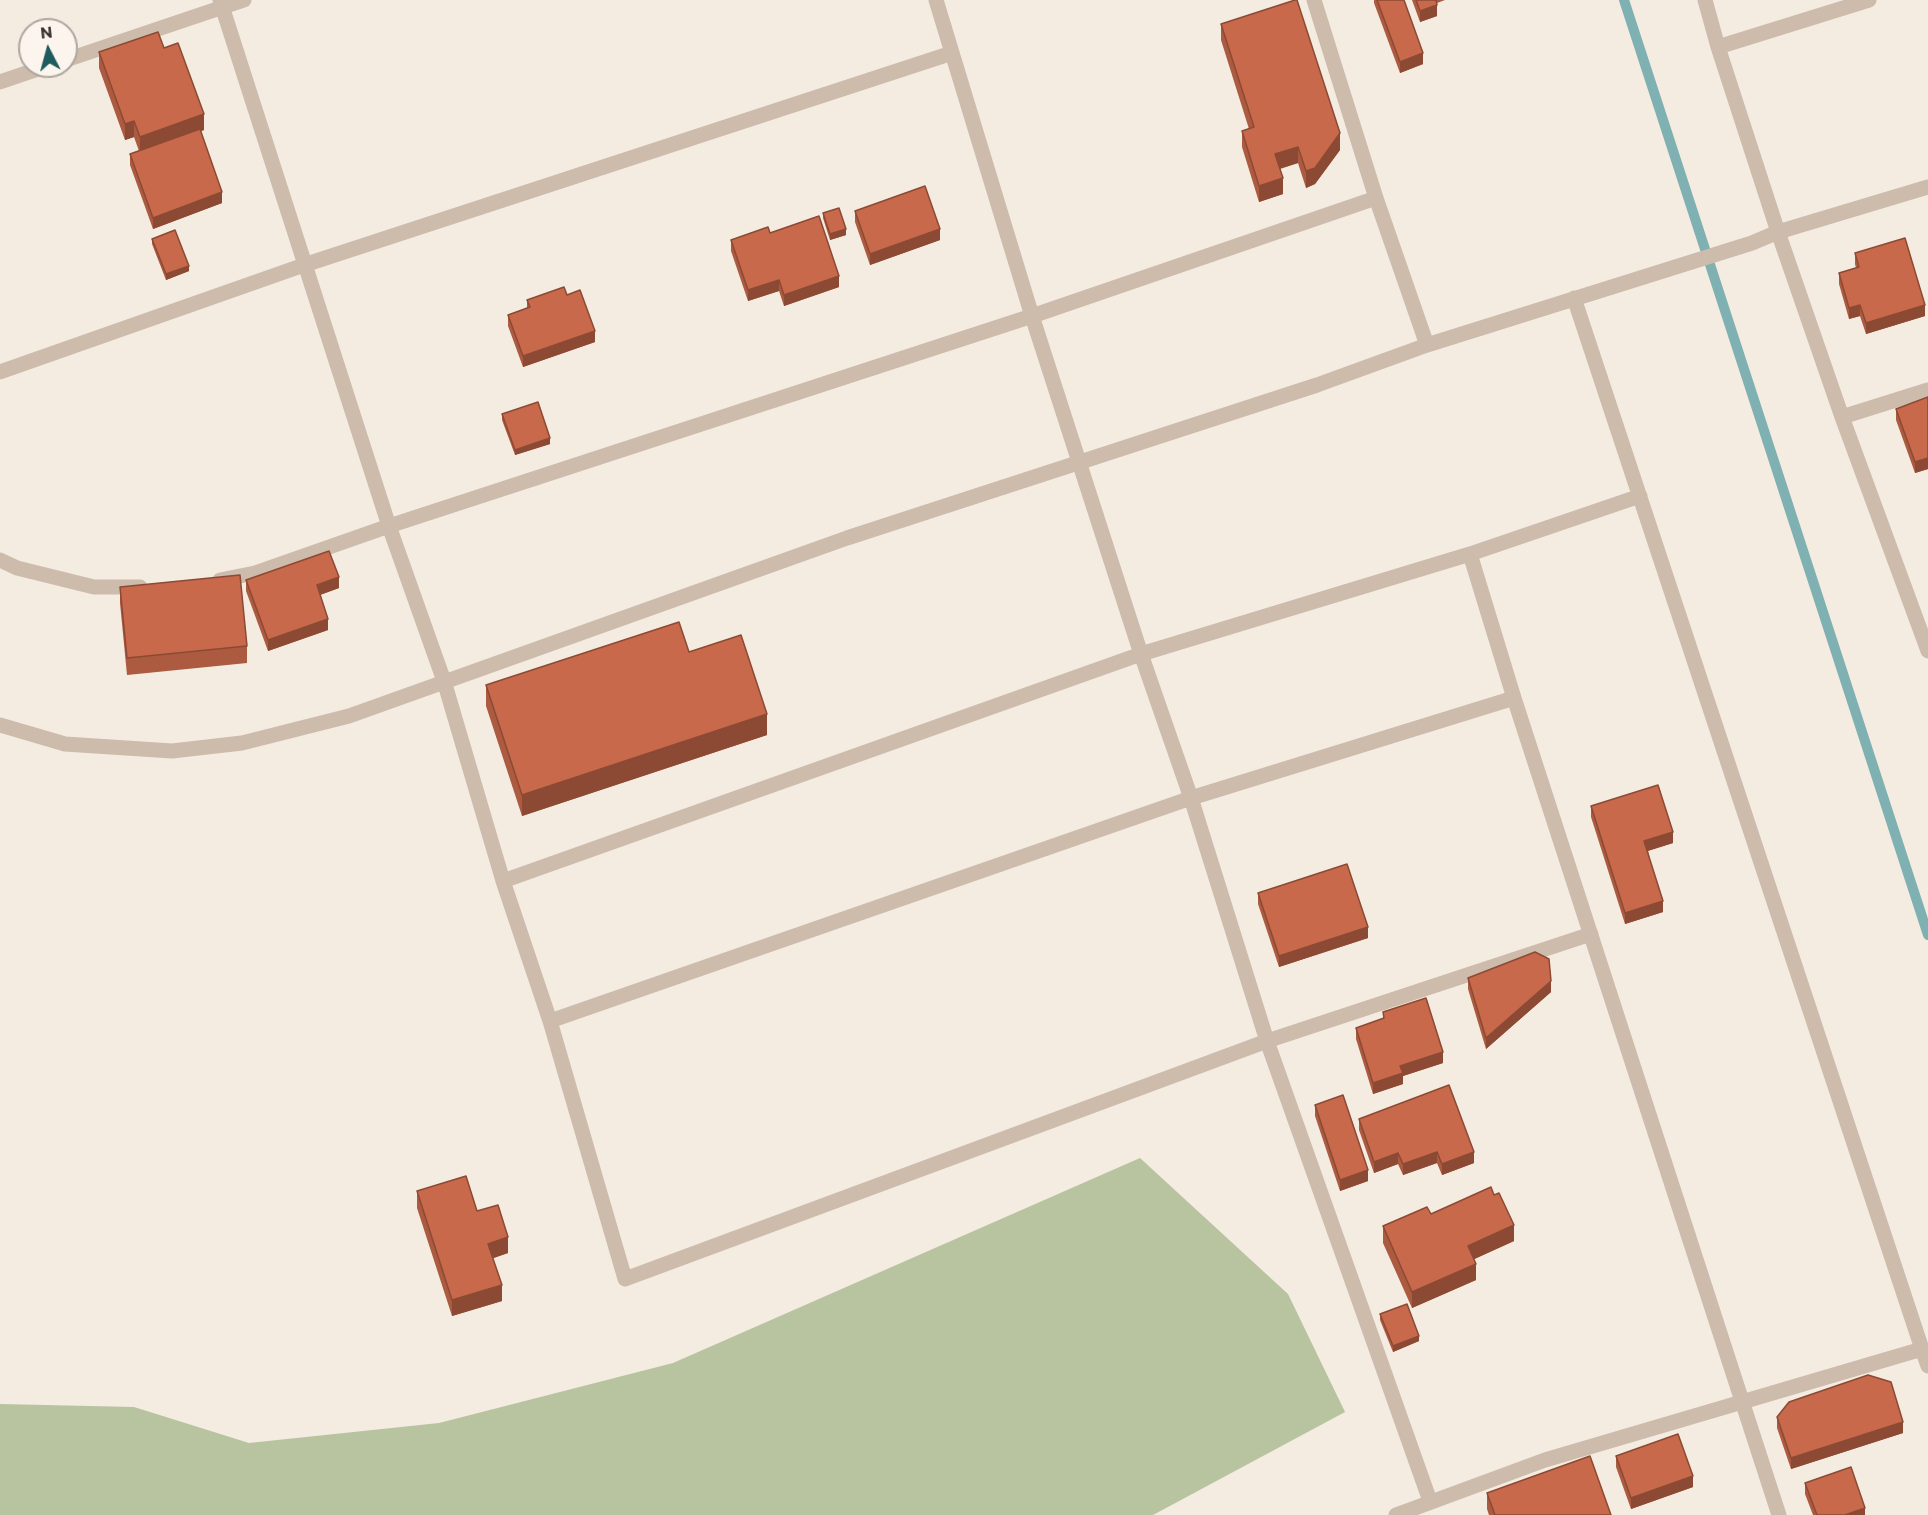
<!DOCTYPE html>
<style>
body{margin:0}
#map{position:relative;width:1928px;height:1515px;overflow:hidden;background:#f4ebe1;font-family:Commissioner,sans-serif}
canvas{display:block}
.north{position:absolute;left:18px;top:18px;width:60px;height:60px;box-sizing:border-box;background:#fbf5ee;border:2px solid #aea6a0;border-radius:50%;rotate:354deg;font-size:16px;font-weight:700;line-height:24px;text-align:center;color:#3b302b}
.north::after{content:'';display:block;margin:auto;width:21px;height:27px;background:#1f5a5e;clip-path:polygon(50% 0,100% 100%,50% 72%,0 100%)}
</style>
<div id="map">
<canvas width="1928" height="1515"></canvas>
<div class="north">N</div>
</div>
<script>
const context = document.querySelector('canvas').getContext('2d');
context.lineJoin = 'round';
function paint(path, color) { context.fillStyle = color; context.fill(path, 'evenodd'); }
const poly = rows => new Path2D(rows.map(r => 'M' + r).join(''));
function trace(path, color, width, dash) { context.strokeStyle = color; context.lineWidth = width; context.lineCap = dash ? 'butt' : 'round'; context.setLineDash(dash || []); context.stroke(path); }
paint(poly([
 [1140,1158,1288,1294,1345,1412,1153,1515,0,1515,0,1404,134,1407,249,1443,439,1423,673,1363]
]), '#b8c4a0');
trace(poly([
 [1624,0,1928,935]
]), '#7fb0b2', 10);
trace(poly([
 [220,0,389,526,444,681,503,881,1141,654,1470,554,1514,698,1779,1515],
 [936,0,1032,316,1141,654,1191,798,1267,1041,1430,1501],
 [1314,0,1376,198,1427,345],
 [1705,0,1718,47,1778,232,1842,417,1928,651],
 [1718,47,1869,0],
 [66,60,244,0],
 [0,82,47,66],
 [1574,298,1922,1349],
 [0,372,304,265,952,53],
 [1842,417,1928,390],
 [1470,554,1640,496],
 [0,560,17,568,94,587,140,587],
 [220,580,255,573,389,526,1032,316,1376,198],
 [0,725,65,744,172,751,242,743,349,716,847,538,1317,385,1427,345,1752,243,1778,232,1928,187],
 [503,881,550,1021,1191,798,1514,698],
 [550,1021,625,1279,1267,1041,1591,934],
 [1396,1515,1545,1460,1922,1349,1928,1366]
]), '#cdbbac', 15);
paint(poly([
 [1374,0,1404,0,1423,64,1400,73,1374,3],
 [1412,0,1445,0,1437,3,1437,16,1420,22],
 [1221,24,1340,150,1315,184,1306,188,1298,163,1280,169,1283,194,1259,202,1242,147,1242,131,1249,129,1221,40],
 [164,48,204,130,201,131,222,203,153,229,130,165,130,154,139,151,134,137,125,140,99,68,99,52],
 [855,211,940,240,870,265,855,222],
 [823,213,846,235,830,240,823,218],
 [770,233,839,287,784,306,779,291,748,301,731,251,731,240],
 [152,239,189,271,166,280,152,244],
 [1855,253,1925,316,1866,334,1860,316,1849,319,1839,284,1839,273,1856,268,1855,264],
 [567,295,595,342,523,367,508,326,508,315,527,308,527,300],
 [1928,397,1928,469,1915,473,1896,420,1896,409],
 [502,414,550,444,515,455,502,420],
 [246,580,339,588,320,595,328,630,268,651,246,591],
 [120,587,247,646,247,663,127,675,120,603],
 [689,652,767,735,522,816,486,706,486,685],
 [1591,806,1673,843,1648,851,1663,912,1625,924,1591,817],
 [1258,893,1368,938,1279,967,1258,904],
 [1468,978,1551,992,1486,1049,1468,989],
 [1383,1012,1443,1063,1403,1076,1403,1084,1373,1094,1356,1039,1356,1028,1383,1019],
 [1315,1105,1368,1181,1340,1191,1315,1116],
 [1359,1119,1474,1163,1442,1175,1437,1163,1403,1175,1398,1164,1374,1173,1359,1130],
 [417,1191,477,1211,508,1253,493,1258,502,1301,452,1316,417,1208],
 [1431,1214,1514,1241,1474,1259,1476,1280,1412,1308,1383,1243,1383,1226],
 [1380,1314,1419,1341,1393,1352,1380,1320],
 [1777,1417,1903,1433,1791,1469,1777,1428],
 [1616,1456,1693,1487,1631,1509,1616,1467],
 [1805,1483,1865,1515,1813,1515,1805,1494],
 [1487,1493,1611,1515,1489,1515,1487,1509]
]), '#ac5a40');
paint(poly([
 [1437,5,1437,16,1420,22,1420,11],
 [1423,53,1423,64,1400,73,1400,62],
 [204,114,204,130,140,153,140,137],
 [134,121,134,137,125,140,125,124],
 [1340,133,1340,150,1315,184,1306,188,1306,171],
 [1298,147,1298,163,1275,170,1275,154],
 [1283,178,1283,194,1259,202,1259,186],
 [222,192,222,203,153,229,153,218],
 [846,229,846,235,830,240,830,234],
 [940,229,940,240,870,265,870,254],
 [189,266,189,271,166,280,166,274],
 [839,276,839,287,784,306,784,295],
 [779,280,779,291,748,301,748,290],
 [1860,305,1860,316,1849,319,1849,308],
 [1925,305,1925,316,1866,334,1866,323],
 [595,331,595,342,523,367,523,356],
 [550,438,550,444,515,455,515,450],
 [1928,458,1928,469,1915,473,1915,462],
 [339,577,339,588,317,596,317,585],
 [328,619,328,630,268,651,268,640],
 [767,714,767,735,522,816,522,795],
 [1673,832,1673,843,1644,852,1644,841],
 [1663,901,1663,912,1625,924,1625,913],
 [1368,927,1368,938,1279,967,1279,956],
 [1551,981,1551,992,1486,1049,1486,1038],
 [1443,1052,1443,1063,1403,1076,1403,1084,1373,1094,1373,1083,1400,1066],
 [1437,1152,1437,1163,1403,1175,1403,1164],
 [1474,1152,1474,1163,1442,1175,1442,1164],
 [1398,1153,1398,1164,1374,1173,1374,1162],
 [1368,1170,1368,1181,1340,1191,1340,1180],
 [1514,1225,1514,1241,1468,1262,1468,1246],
 [508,1237,508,1253,488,1260,488,1244],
 [1476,1264,1476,1280,1412,1308,1412,1292],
 [502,1285,502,1301,452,1316,452,1300],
 [1419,1336,1419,1341,1393,1352,1393,1346],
 [1903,1422,1903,1433,1791,1469,1791,1458],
 [1693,1476,1693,1487,1631,1509,1631,1498],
 [1865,1508,1865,1515,1845,1515]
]), '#8c4a34');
const building = poly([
 [1295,0,1297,0,1340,133,1315,168,1306,171,1298,147,1275,154,1283,178,1259,186,1242,131,1254,127,1221,24,1295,0],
 [1377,0,1404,0,1423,53,1400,62,1377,0],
 [1416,0,1436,0,1437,5,1420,11,1416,0],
 [158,32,164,48,178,43,204,114,140,137,134,121,125,124,99,52,158,32],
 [200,129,222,192,153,218,130,154,200,129],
 [925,186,940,229,870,254,855,211,925,186],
 [839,208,846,229,830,234,823,213,839,208],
 [819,216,839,276,784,295,779,280,748,290,731,240,768,227,770,233,819,216],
 [175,230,189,266,166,274,152,239,175,230],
 [1905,238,1925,305,1866,323,1860,305,1849,308,1839,273,1859,267,1855,253,1905,238],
 [564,287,567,295,580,290,595,331,523,356,508,315,530,307,527,300,564,287],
 [1928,397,1928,458,1915,462,1896,409,1928,397],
 [538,402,550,438,515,450,502,414,538,402],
 [329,551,339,577,317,585,328,619,268,640,246,580,329,551],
 [240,575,247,646,127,658,120,587,240,575],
 [679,622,689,652,741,635,767,714,522,795,486,685,679,622],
 [1658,785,1673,832,1644,841,1663,901,1625,913,1591,806,1658,785],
 [1347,864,1368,927,1279,956,1258,893,1347,864],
 [1535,952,1549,959,1551,981,1486,1038,1468,978,1535,952],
 [1426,998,1443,1052,1400,1066,1403,1073,1373,1083,1356,1028,1384,1018,1383,1012,1426,998],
 [1449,1085,1474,1152,1442,1164,1437,1152,1403,1164,1398,1153,1374,1162,1359,1119,1449,1085],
 [1343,1095,1368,1170,1340,1180,1315,1105,1343,1095],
 [466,1176,477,1211,498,1205,508,1237,488,1244,502,1285,452,1300,417,1191,466,1176],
 [1491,1187,1494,1195,1499,1193,1514,1225,1468,1246,1476,1264,1412,1292,1383,1226,1427,1207,1431,1214,1491,1187],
 [1407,1304,1419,1336,1393,1346,1380,1314,1407,1304],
 [1868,1375,1891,1382,1903,1422,1791,1458,1777,1417,1789,1402,1868,1375],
 [1678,1434,1693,1476,1631,1498,1616,1456,1678,1434],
 [1590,1456,1611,1515,1495,1515,1487,1493,1590,1456],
 [1851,1467,1865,1508,1845,1515,1817,1515,1805,1483,1851,1467]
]);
paint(building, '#c8694b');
trace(building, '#8c4a34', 1.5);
</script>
